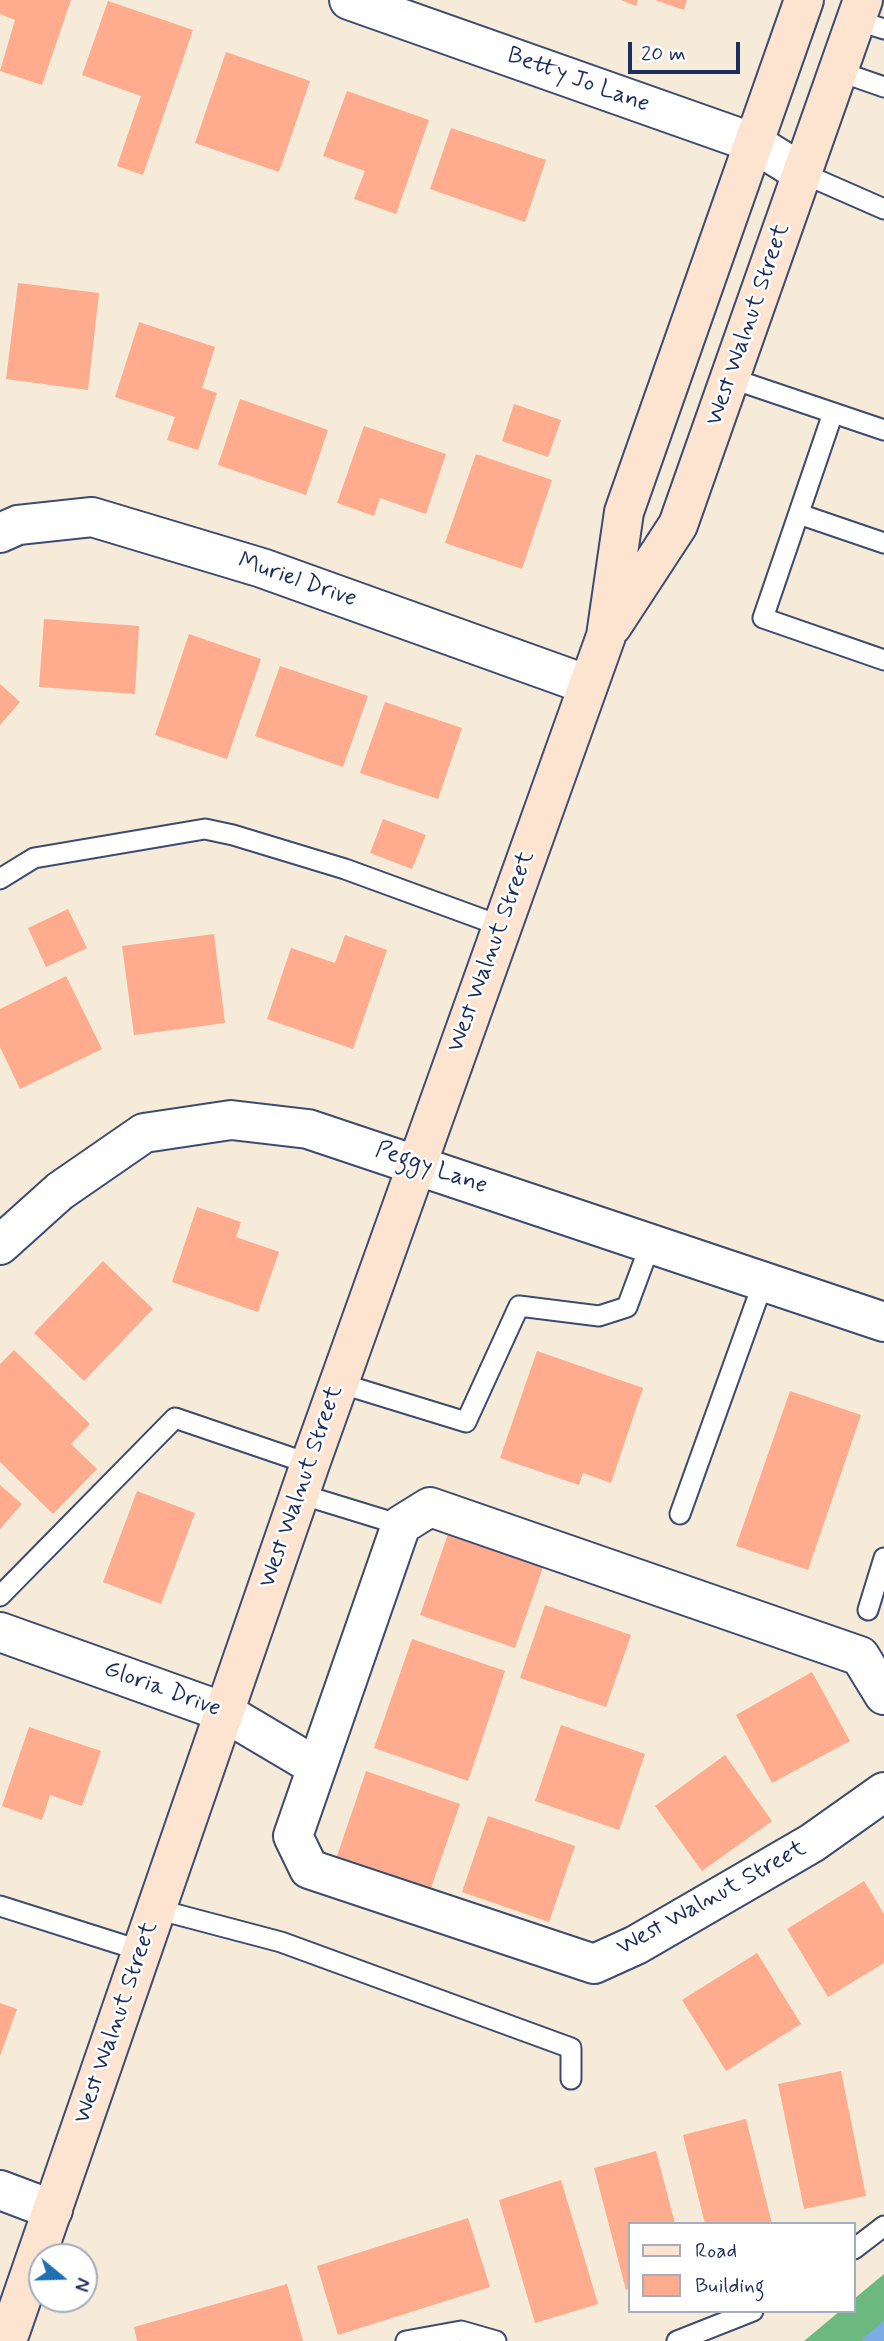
<!DOCTYPE html>
<style>
body{margin:0}
#map{position:relative;width:884px;height:2341px;overflow:hidden;background:#f6ebd8;font-family:Mynerve,sans-serif}
canvas{display:block}
.legend{position:absolute;left:628px;top:2222px;width:228px;height:91px;box-sizing:border-box;background:#fff;border:2px solid #a4acbf;margin:0;padding:9px 12px;list-style:none;font-size:21px;color:#1b2f5e}
.legend li{display:flex;align-items:center;gap:14px;height:35px}
.legend b{width:35px;border:2px solid #a4acbf}
.north{position:absolute;left:28px;top:2243px;width:70px;height:70px;box-sizing:border-box;background:#fff;border:2px solid #a4acbf;border-radius:50%;rotate:109deg;font-size:19px;font-weight:700;line-height:28px;text-align:center;color:#1b2f5e}
.north::after{content:'';display:block;margin:auto;width:24px;height:32px;background:#1f6fb2;clip-path:polygon(50% 0,100% 100%,50% 72%,0 100%)}
.scale{position:absolute;left:628px;top:42px;width:112px;height:32px;box-sizing:border-box;border:4px solid #1b2f5e;border-top:0;padding-left:9px;font-size:21px;line-height:24px;white-space:nowrap;color:#1b2f5e;-webkit-text-stroke:5px #fff;paint-order:stroke}
</style>
<div id="map">
<canvas width="884" height="2341"></canvas>
<ul class="legend">
<li><b style="height:9px;background:#fde4d1"></b>Road</li>
<li><b style="height:19px;background:#feab8e"></b>Building</li>
</ul>
<div class="north">N</div>
<div class="scale">20 m</div>
</div>
<script>
const context = document.querySelector('canvas').getContext('2d');
context.lineJoin = 'round';
function paint(path, color) { context.fillStyle = color; context.fill(path, 'evenodd'); }
const poly = rows => new Path2D(rows.map(r => 'M' + r).join(''));
function trace(path, color, width, dash) { context.strokeStyle = color; context.lineWidth = width; context.lineCap = dash ? 'butt' : 'round'; context.setLineDash(dash || []); context.stroke(path); }
function drawText(font, color, halo, rows, align = 'center') {
  context.font = font + ' Mynerve,sans-serif'; context.lineWidth = 5; context.setLineDash([]); context.textBaseline = 'middle'; context.strokeStyle = halo; context.fillStyle = color; for (const [text, x, y, turn = 0] of rows) {
    context.save(); context.translate(x, y); context.rotate((+turn || 0) * Math.PI / 180); context.textAlign = isNaN(turn) ? turn : align; if (halo) context.strokeText(text, 0, 0); context.fillText(text, 0, 0); context.restore();
  }
}
paint(poly([
 [884,2274,884,2341,804,2341,840,2311,854,2311,854,2299]
]), '#6cb881');
paint(poly([
 [884,2320,884,2341,861,2341]
]), '#7cabe6');
paint(poly([
 [0,0,71,0,42,85,0,71,15,20,0,14],
 [621,0,638,0,636,6],
 [655,0,687,0,684,10],
 [108,1,193,30,143,175,117,166,141,96,82,75],
 [226,52,310,81,279,172,195,143],
 [347,91,429,120,396,214,354,199,365,171,323,156],
 [451,128,546,160,525,222,430,189],
 [18,283,99,293,88,390,6,379],
 [139,322,215,347,202,388,217,393,198,450,167,440,175,417,115,397],
 [240,399,328,430,306,495,218,465],
 [514,404,561,420,548,457,502,441],
 [364,426,446,454,426,514,380,498,374,516,337,503],
 [476,454,552,480,522,569,445,543],
 [44,619,139,626,135,694,39,687],
 [189,634,261,659,227,759,155,735],
 [280,666,368,696,343,767,255,736],
 [0,684,20,702,0,725],
 [385,702,462,728,438,799,360,773],
 [383,819,426,835,412,869,370,853],
 [68,909,87,948,46,967,28,928],
 [214,934,225,1023,134,1035,122,946],
 [345,935,387,950,353,1049,267,1019,291,948,335,963],
 [66,976,102,1049,20,1089,0,1047,0,1009],
 [197,1207,241,1222,236,1237,279,1252,258,1312,172,1282],
 [103,1261,153,1309,84,1381,34,1333],
 [14,1350,90,1424,71,1444,97,1469,53,1514,0,1462,0,1364],
 [537,1351,643,1388,611,1483,583,1473,579,1485,500,1458],
 [790,1391,861,1415,808,1570,736,1546],
 [0,1485,22,1504,0,1529],
 [137,1491,195,1513,161,1604,103,1582],
 [449,1531,544,1564,515,1648,420,1615],
 [545,1605,631,1635,606,1707,520,1678],
 [412,1639,505,1671,468,1781,374,1748],
 [812,1672,850,1741,772,1783,736,1715],
 [561,1725,645,1754,619,1830,535,1801],
 [29,1727,101,1751,82,1806,50,1795,42,1820,2,1806],
 [725,1755,772,1821,702,1871,655,1806],
 [366,1771,460,1804,431,1888,337,1856],
 [488,1816,575,1846,549,1922,462,1892],
 [864,1881,884,1914,884,1963,828,1997,787,1929],
 [757,1953,801,2024,726,2071,682,2000],
 [0,2003,17,2009,0,2056],
 [841,2071,866,2196,804,2209,778,2084],
 [746,2119,772,2224,705,2224,683,2135],
 [656,2151,675,2224,630,2224,630,2288,626,2290,594,2168],
 [561,2180,598,2304,535,2323,499,2200],
 [468,2218,490,2287,338,2335,317,2266],
 [287,2284,303,2341,137,2341,134,2327]
]), '#feab8e');
const service = poly([
 [855,20,884,29],
 [838,71,884,87],
 [802,173,884,209],
 [730,378,884,430],
 [833,413,763,618,884,660],
 [799,514,884,543],
 [0,879,34,858,205,829,233,835,345,869,501,926],
 [339,1383,466,1422,519,1306,599,1316,627,1307,650,1245],
 [300,1494,401,1525],
 [680,1514,764,1280],
 [0,1596,175,1418,310,1464],
 [868,1610,884,1558],
 [0,1906,142,1951],
 [156,1909,281,1942,571,2048,571,2079],
 [854,2249,884,2226],
 [406,2341,461,2331,496,2341],
 [677,2341,753,2311]
]);
const minor = poly([
 [349,0,754,143,802,173],
 [0,533,18,525,92,517,262,568,588,685],
 [0,1245,60,1191,144,1133,231,1120,308,1129,884,1322],
 [0,1632,224,1712,315,1766],
 [884,1695,860,1656,430,1507,401,1525,293,1836,309,1869,594,1964,636,1945,812,1843,884,1792],
 [0,2190,53,2210]
]);
const secondary = poly([
 [612,626,678,525,863,0],
 [7,2341,310,1464,606,636,624,512,804,0]
]);
trace(service, '#3c4b70', 23);
trace(minor, '#3c4b70', 42);
trace(secondary, '#3c4b70', 42);
trace(service, '#fff', 19);
trace(minor, '#fff', 38);
trace(secondary, '#fde4d1', 38);
drawText('24px', '#1b2f5e', '#fff', [
 ["Betty Jo Lane",578,81,20],
 ["West Walnut Street",749,325,-71],
 ["Muriel Drive",297,581,19],
 ["West Walnut Street",492,952,-70],
 ["Peggy Lane",431,1169,19],
 ["West Walnut Street",302,1487,-71],
 ["Gloria Drive",162,1690,20],
 ["West Walnut Street",712,1899,-29],
 ["West Walnut Street",117,2023,-71]
]);
</script>
